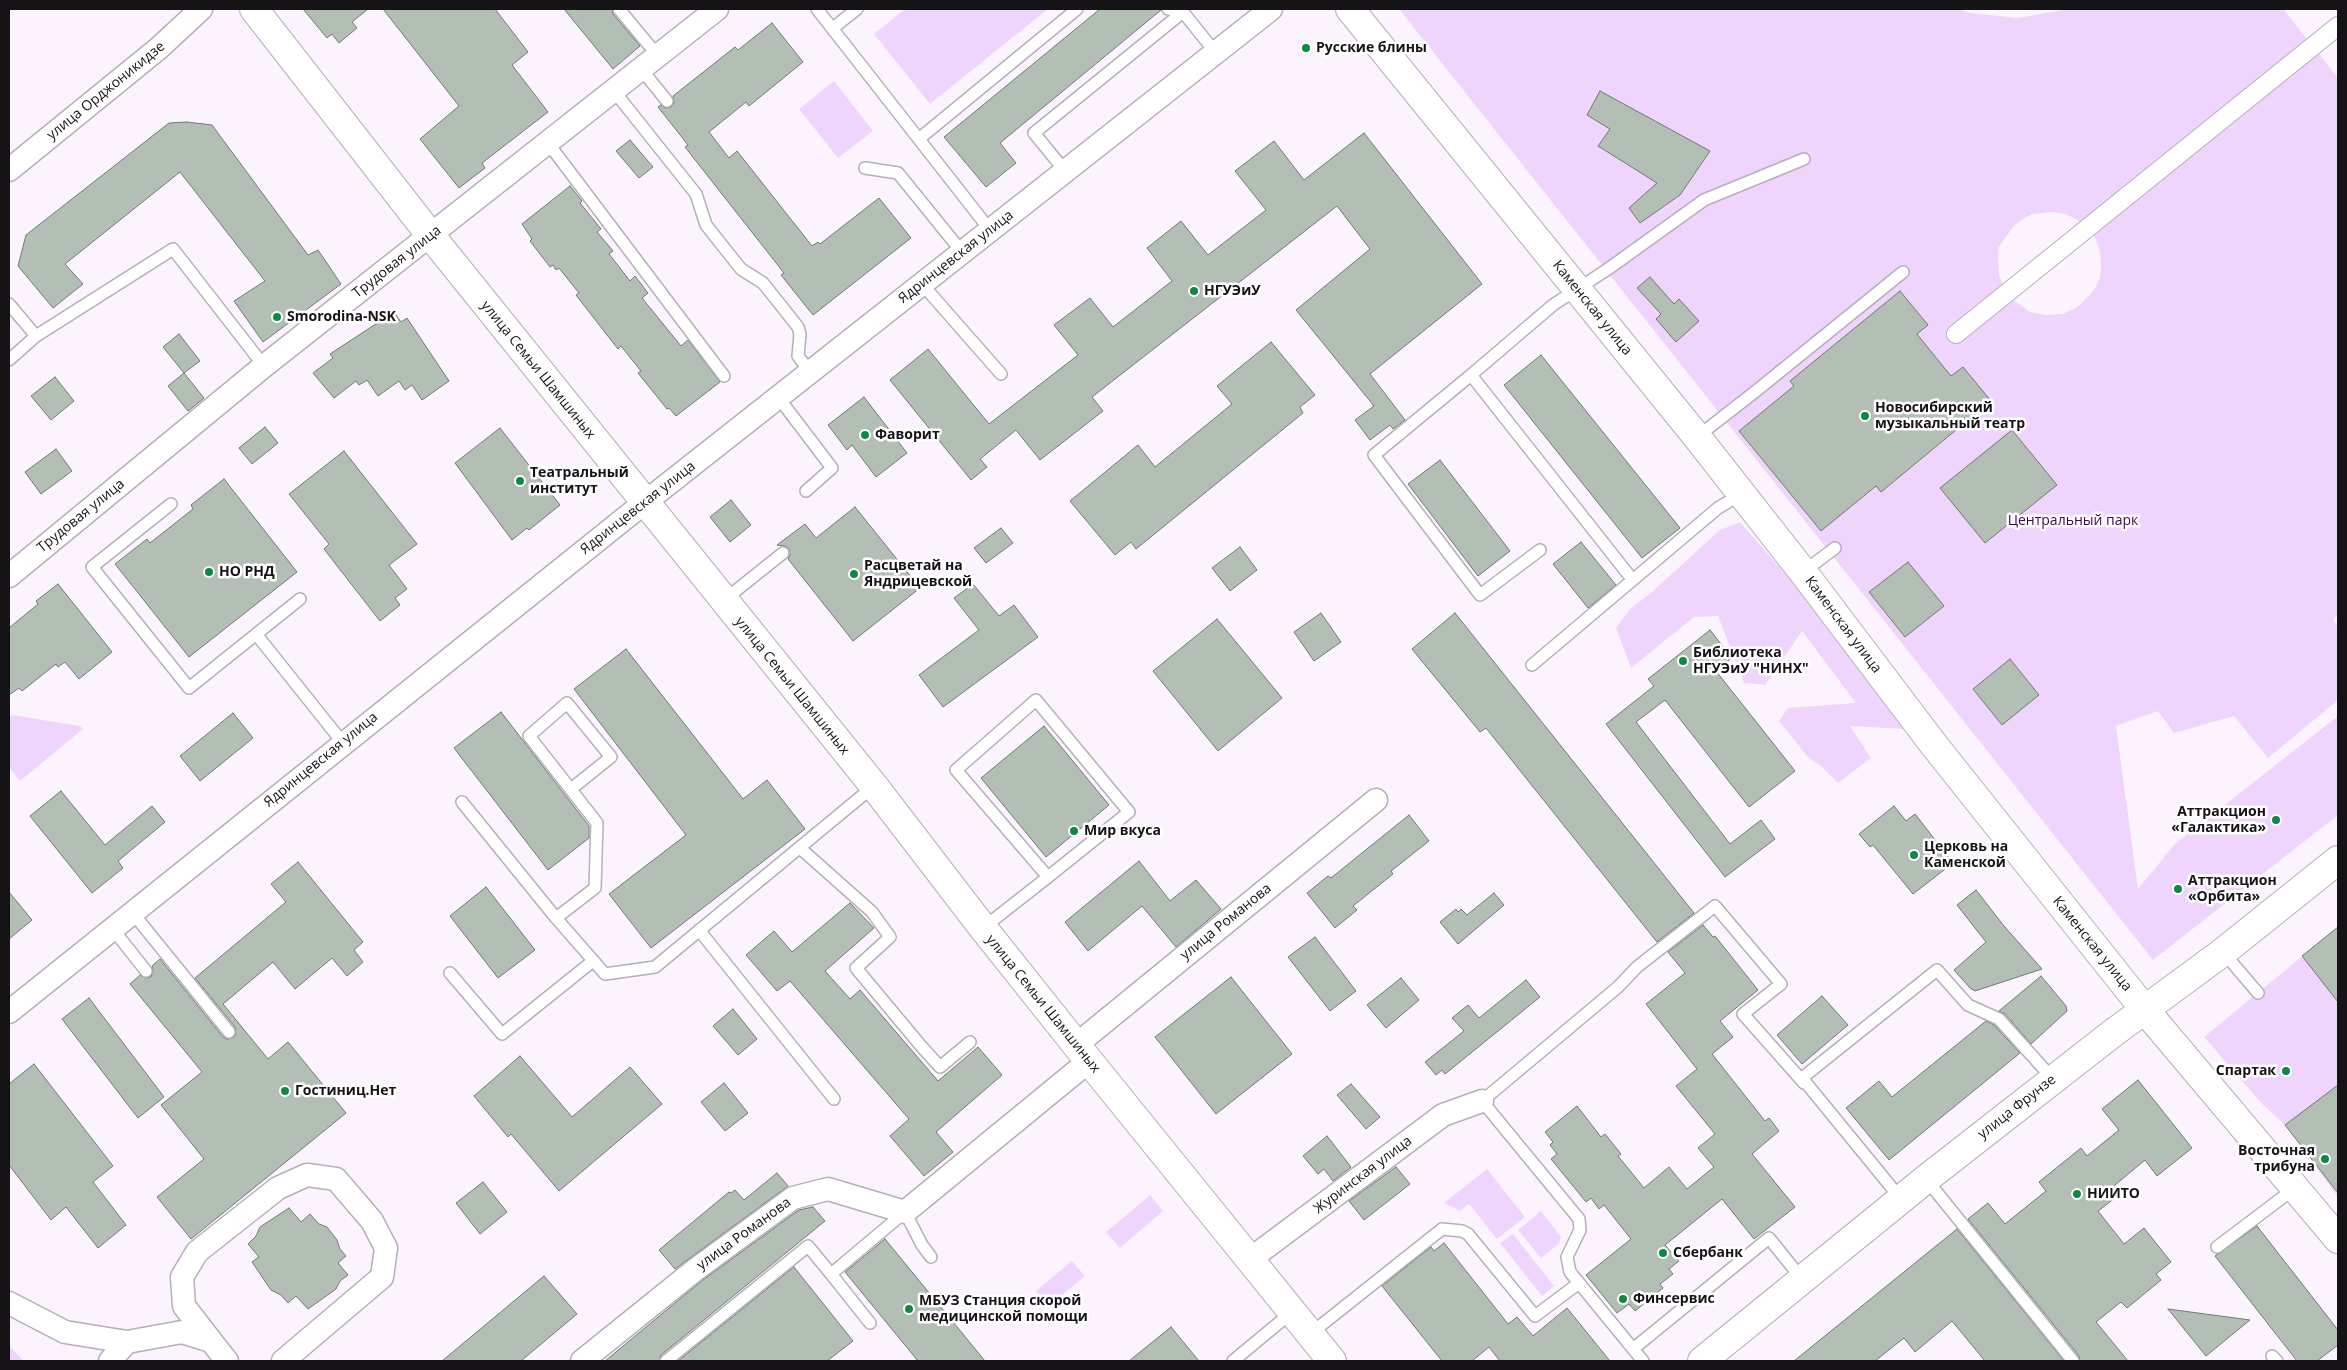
<!DOCTYPE html>
<meta charset="utf-8">
<style>
body{margin:0}
#map{position:relative;width:2347px;height:1370px;overflow:hidden;background:#fbf4fe;font-family:"Open Sans",sans-serif}
canvas{display:block}
.frame{position:absolute;inset:0;border:10px solid #161317;pointer-events:none}
</style>
<div id="map">
<canvas width="2347" height="1370"></canvas>
<div class="frame"></div>
</div>
<script>
const context = document.querySelector('canvas').getContext('2d');
context.lineJoin = 'round';
function paint(path, color) { context.fillStyle = color; context.fill(path, 'evenodd'); }
const poly = rows => new Path2D(rows.map(r => 'M' + r).join(''));
function trace(path, color, width, dash) { context.strokeStyle = color; context.lineWidth = width; context.lineCap = dash ? 'butt' : 'round'; context.setLineDash(dash || []); context.stroke(path); }
function drawText(font, color, halo, rows, align = 'center') {
  context.font = font + ' "Open Sans",sans-serif'; context.lineWidth = 5; context.setLineDash([]); context.textBaseline = 'middle'; context.strokeStyle = halo; context.fillStyle = color; for (const [text, x, y, turn = 0] of rows) {
    context.save(); context.translate(x, y); context.rotate((+turn || 0) * Math.PI / 180); context.textAlign = isNaN(turn) ? turn : align; if (halo) context.strokeText(text, 0, 0); context.fillText(text, 0, 0); context.restore();
  }
}
paint(poly([
 [905,9,1048,9,930,104,874,34],
 [1399,9,1959,9,1970,13,2018,18,2068,9,2283,9,2338,78,2338,615,2333,619,2338,627,2338,700,2268,758,2234,716,2174,733,2158,711,2116,726,2138,889,2175,844,2338,716,2338,815,2153,960],
 [2052,212,2065,214,2076,219,2088,228,2096,240,2100,252,2101,265,2100,278,2094,290,2079,306,2063,314,2046,315,2030,312,2015,301,2005,291,1999,275,1998,248,2014,226,2024,218,2033,214],
 [834,81,873,131,838,158,799,109],
 [1740,522,1798,588,1905,729,1850,726,1871,758,1838,783,1823,768,1807,756,1779,721,1788,708,1856,703,1802,631,1765,685,1744,683,1718,616,1694,617,1631,668,1616,628,1630,609,1652,592,1720,530],
 [12,715,80,726,83,729,20,781,9,767,9,718],
 [2338,927,2338,1197,2285,1125,2263,1105,2204,1037],
 [1487,1169,1525,1217,1497,1239,1469,1204,1460,1211,1444,1203],
 [1150,1195,1163,1211,1120,1248,1106,1232],
 [1541,1211,1561,1237,1559,1244,1541,1258,1518,1230],
 [1513,1234,1554,1286,1542,1296,1500,1243],
 [1072,1261,1085,1276,1049,1306,1036,1291],
 [9,1346,24,1361,9,1361]
]), '#efd5fd');
const building = poly([
 [303,9,368,9,352,22,357,28,339,43,332,34,327,38,303,9],
 [383,9,495,9,528,52,512,65,548,112,482,163,485,168,459,188,420,139,459,106,383,9],
 [564,9,612,9,613,14,640,46,613,69,564,9],
 [1100,9,1161,9,1161,10,1000,143,1016,163,986,187,944,137,1100,9],
 [772,23,803,62,749,106,746,102,709,132,729,158,737,151,812,246,818,242,820,244,879,198,911,238,813,315,781,275,784,273,685,147,688,145,658,107,661,105,665,108,671,107,674,103,673,96,735,47,738,50,772,23],
 [1600,91,1710,151,1680,195,1640,223,1629,208,1657,183,1598,146,1610,129,1587,115,1600,91],
 [187,122,212,125,308,255,318,250,341,284,263,342,234,301,265,281,180,172,65,264,83,284,53,308,18,266,26,235,169,123,187,122],
 [1364,133,1482,284,1370,374,1405,420,1393,429,1390,425,1370,440,1355,420,1374,406,1296,310,1370,249,1337,206,1092,397,1103,411,1040,460,1016,430,980,459,987,467,971,480,890,380,928,349,989,424,1078,355,1054,325,1090,298,1113,327,1172,281,1147,248,1181,221,1208,255,1266,210,1235,171,1274,141,1304,180,1364,133],
 [630,140,653,167,639,178,616,151,630,140],
 [570,186,582,201,580,203,601,229,597,232,613,251,609,254,630,281,635,276,648,293,642,298,681,346,688,340,720,382,676,416,669,408,667,409,638,373,641,371,621,346,618,349,600,326,576,295,579,293,559,268,556,270,553,265,550,267,530,241,532,239,522,224,570,186],
 [1650,277,1674,304,1679,299,1699,321,1676,342,1656,319,1661,314,1637,288,1650,277],
 [1900,291,1928,325,1917,334,1933,354,1951,376,1963,367,1991,401,1881,492,1876,486,1821,531,1739,431,1794,386,1790,381,1900,291],
 [394,312,401,322,407,318,449,381,422,400,412,385,405,390,399,381,378,396,367,380,359,385,356,381,334,398,313,373,333,358,330,354,394,312],
 [179,334,200,361,184,373,163,347,179,334],
 [1271,342,1315,395,1300,407,1303,413,1136,549,1131,542,1115,555,1070,501,1138,445,1155,467,1232,404,1217,386,1271,342],
 [1541,355,1680,528,1642,558,1504,385,1541,355],
 [184,373,204,398,188,411,168,386,184,373],
 [55,377,74,401,51,420,31,396,55,377],
 [864,397,907,453,876,477,852,445,847,450,828,425,864,397],
 [265,427,278,443,252,464,239,448,265,427],
 [500,428,560,505,529,530,527,528,512,540,455,463,500,428],
 [2012,430,2057,485,1985,543,1940,488,2012,430],
 [56,449,72,471,41,494,25,472,56,449],
 [344,451,417,544,389,565,407,589,395,598,400,605,380,621,324,549,329,544,289,494,344,451],
 [1440,460,1510,551,1478,576,1408,484,1440,460],
 [224,479,297,572,189,657,115,564,147,539,150,543,193,509,191,505,224,479],
 [731,500,751,525,730,542,710,517,731,500],
 [855,507,920,588,853,641,788,559,790,555,789,549,785,546,777,545,805,524,816,538,855,507],
 [1001,528,1013,543,986,563,974,548,1001,528],
 [1581,542,1616,585,1588,608,1553,564,1581,542],
 [1240,547,1257,570,1230,591,1212,568,1240,547],
 [1908,562,1944,606,1905,637,1869,592,1908,562],
 [58,584,112,652,79,679,65,662,58,667,56,664,22,691,19,688,9,695,9,628,38,604,36,601,58,584],
 [973,584,999,616,1014,605,1038,637,943,707,919,675,979,630,954,598,973,584],
 [1321,613,1341,642,1314,661,1294,632,1321,613],
 [1455,613,1694,913,1657,942,1486,728,1480,732,1412,649,1455,613],
 [1217,619,1282,698,1218,751,1153,671,1217,619],
 [1710,630,1732,658,1716,671,1795,771,1749,807,1665,700,1636,722,1730,844,1761,820,1775,839,1725,877,1606,724,1654,686,1648,679,1710,630],
 [626,649,743,799,767,780,805,829,651,948,609,894,686,835,574,689,626,649],
 [2010,659,2039,695,2002,725,1973,689,2010,659],
 [501,712,589,826,589,838,548,870,454,748,501,712],
 [233,713,253,738,200,781,180,756,233,713],
 [1044,726,1109,805,1046,857,981,778,1044,726],
 [61,791,105,845,152,806,165,822,118,861,123,868,92,893,30,816,61,791],
 [1894,806,1906,821,1915,814,1953,863,1913,894,1873,845,1870,847,1859,834,1894,806],
 [1409,815,1429,841,1391,871,1393,874,1353,906,1357,910,1335,928,1307,893,1328,876,1331,878,1409,815],
 [1139,861,1170,901,1196,880,1221,909,1176,947,1142,906,1088,951,1065,922,1139,861],
 [298,862,363,942,354,950,363,962,347,976,332,958,295,989,273,962,223,1004,268,1059,288,1042,346,1113,191,1239,157,1197,204,1159,161,1105,202,1072,130,984,140,975,147,978,151,977,153,970,152,966,160,959,223,1037,227,1039,233,1038,236,1034,235,1027,195,978,286,902,271,884,298,862],
 [486,887,535,950,498,978,450,916,486,887],
 [1976,890,2004,926,2042,969,1975,991,1970,988,1954,970,1986,942,1957,905,1976,890],
 [9,892,32,920,9,939,9,892],
 [1494,893,1504,905,1458,944,1440,922,1456,909,1458,912,1461,909,1467,915,1494,893],
 [850,903,874,928,825,971,850,999,860,990,938,1081,978,1047,1002,1075,936,1132,953,1152,924,1176,890,1136,909,1119,790,981,777,991,746,955,774,931,792,952,850,903],
 [1703,925,1713,937,1715,936,1758,990,1720,1021,1733,1037,1712,1054,1765,1121,1769,1118,1779,1131,1752,1154,1795,1207,1754,1239,1722,1199,1665,1245,1679,1261,1669,1269,1673,1274,1660,1284,1663,1288,1635,1311,1629,1304,1617,1313,1586,1275,1631,1239,1604,1205,1599,1209,1591,1198,1586,1202,1551,1159,1557,1154,1550,1145,1553,1142,1545,1132,1577,1106,1601,1137,1605,1134,1621,1154,1618,1156,1644,1188,1669,1167,1687,1189,1714,1167,1698,1148,1715,1134,1676,1086,1697,1069,1646,1004,1685,973,1668,952,1703,925],
 [2338,927,2338,1002,2302,956,2338,927],
 [1315,937,1356,991,1330,1011,1288,957,1315,937],
 [2041,976,2066,1006,2067,1011,2031,1044,2005,1014,1999,1011,2041,976],
 [1231,977,1292,1054,1216,1114,1155,1037,1231,977],
 [1401,978,1419,1000,1386,1028,1367,1005,1401,978],
 [1526,980,1540,997,1445,1074,1442,1070,1436,1075,1425,1062,1464,1031,1452,1018,1468,1005,1479,1018,1526,980],
 [1822,996,1848,1025,1802,1064,1777,1035,1822,996],
 [89,998,164,1097,138,1118,62,1019,89,998],
 [733,1009,757,1039,738,1055,713,1026,733,1009],
 [1986,1021,1994,1025,2020,1053,1889,1160,1846,1108,1879,1081,1892,1097,1986,1021],
 [520,1056,572,1117,630,1067,662,1104,559,1191,511,1134,508,1137,474,1096,520,1056],
 [34,1064,113,1166,93,1182,126,1225,98,1248,66,1207,51,1220,9,1165,9,1084,34,1064],
 [2138,1080,2192,1148,2157,1176,2145,1160,2109,1190,2115,1198,2098,1211,2124,1244,2144,1228,2171,1262,2156,1274,2161,1280,2127,1308,2121,1302,2096,1322,2128,1361,2080,1361,2079,1356,1968,1219,1988,1203,2005,1224,2046,1191,2039,1182,2081,1148,2087,1156,2119,1130,2102,1109,2138,1080],
 [724,1083,748,1113,725,1131,701,1102,724,1083],
 [1351,1084,1380,1117,1366,1129,1337,1095,1351,1084],
 [2338,1085,2338,1193,2285,1125,2338,1085],
 [1327,1136,1351,1167,1333,1181,1324,1169,1318,1174,1303,1156,1327,1136],
 [1396,1167,1410,1184,1364,1220,1349,1201,1396,1167],
 [777,1173,788,1186,675,1269,659,1250,729,1192,731,1193,735,1190,744,1200,777,1173],
 [483,1182,507,1212,480,1234,456,1203,483,1182],
 [813,1207,825,1221,661,1355,659,1361,605,1361,703,1280,799,1210,813,1207],
 [289,1208,301,1222,310,1214,319,1224,327,1227,337,1240,340,1249,346,1256,338,1263,348,1275,340,1281,336,1289,308,1309,296,1296,288,1303,281,1295,271,1290,252,1262,259,1257,248,1244,256,1236,260,1227,289,1208],
 [2257,1226,2338,1330,2338,1345,2317,1361,2297,1361,2215,1256,2257,1226],
 [1957,1229,2064,1361,1985,1361,1952,1321,1915,1352,1904,1338,1875,1361,1794,1361,1957,1229],
 [885,1239,985,1361,918,1361,845,1272,885,1239],
 [1444,1243,1508,1324,1517,1317,1533,1336,1567,1308,1610,1361,1500,1361,1489,1347,1472,1361,1442,1361,1382,1286,1431,1247,1434,1251,1444,1243],
 [794,1267,853,1341,827,1361,678,1361,794,1267],
 [544,1276,577,1314,521,1361,442,1361,544,1276],
 [2168,1309,2250,1320,2206,1356,2168,1309],
 [1171,1327,1199,1361,1129,1361,1171,1327]
]);
paint(building, '#b3beb5');
trace(building, '#707a72', 1);
const service = poly([
 [619,9,658,56],
 [817,9,990,230],
 [1168,9,1183,12],
 [833,28,857,9],
 [641,69,667,101],
 [614,91,696,194,706,225,741,269,763,283,798,327,800,334,798,356,810,372],
 [920,138,1077,9],
 [548,143,724,376],
 [865,168,898,173,962,252],
 [1065,171,1034,133,1183,12,1215,52],
 [922,284,1001,374],
 [9,304,36,336,173,249,264,366],
 [9,360,36,336],
 [1471,375,1374,455,1480,595,1540,550],
 [778,397,832,468,806,491],
 [1697,437,1756,391,1903,272],
 [171,504,92,567,189,688,300,599],
 [1803,572,1835,548],
 [1628,574,1471,375,1553,305,1608,269,1704,200,1804,159],
 [723,601,783,553],
 [256,634,343,743],
 [1532,665,1718,508,1741,494],
 [571,789,611,757,567,703,529,736,597,823,595,888,556,918,605,974,655,967,874,786],
 [462,802,556,918],
 [800,848,872,912,890,937,856,968,921,1046,940,1067,970,1042],
 [132,912,229,1032],
 [112,928,146,971],
 [983,928,1048,877,1129,812,1036,700,956,770,1048,877],
 [699,930,834,1099],
 [2223,952,2258,993],
 [450,973,502,1034,593,961],
 [1926,1179,2073,1361],
 [1901,1199,1802,1078,1937,970,1968,1005,1999,1019,2053,1079],
 [2217,1247,2295,1188],
 [831,1274,870,1323],
 [1310,1334,1442,1229,1462,1231,1468,1234,1535,1316,1579,1283],
 [1633,1349,1769,1238,1802,1279],
 [2272,1356,2277,1361],
 [666,1361,808,1246,831,1274,905,1212,922,1245,931,1257],
 [1233,1361,1292,1312],
 [1643,1361,1570,1272,1567,1257,1580,1230,1579,1219,1482,1101,1618,987,1637,967,1715,906,1781,984,1743,1014,1804,1083]
]);
const pedestrian = poly([
 [1956,334,2338,26]
]);
const minor = poly([
 [9,170,159,48,201,9],
 [9,576,264,366,717,9],
 [9,1012,644,503,1271,9],
 [1076,1045,1376,800],
 [1249,1260,1443,1115,1482,1101],
 [9,1303,65,1332,127,1342,182,1332,211,1341,227,1361],
 [211,1341,184,1306,182,1277,197,1252,278,1188,307,1175,336,1179,372,1221,386,1248,382,1277,283,1361],
 [110,1361,127,1342],
 [582,1361,695,1270,793,1198,828,1189,905,1212,1089,1061]
]);
const tertiary = poly([
 [254,9,431,236,874,786,983,928,1089,1061,1332,1361],
 [1350,9,1697,437,1803,572,1934,745,2145,1010,2338,1239]
]);
const secondary = poly([
 [1702,1361,1926,1179,2113,1033,2223,952,2338,860]
]);
trace(service, '#b6aeb9', 14);
trace(pedestrian, '#b6aeb9', 20);
trace(minor, '#b6aeb9', 25);
trace(tertiary, '#b6aeb9', 30);
trace(secondary, '#b6aeb9', 30);
trace(service, '#fff', 11);
trace(pedestrian, '#fff', 18);
trace(minor, '#fff', 22);
trace(tertiary, '#fff', 28);
trace(secondary, '#fff', 28);
for (const [x, y, r, color] of [
 [1306,48,5,"#0e8843"],
 [1194,291,5,"#0e8843"],
 [277,317,5,"#0e8843"],
 [1865,416,5,"#0e8843"],
 [865,435,5,"#0e8843"],
 [520,481,5,"#0e8843"],
 [209,572,5,"#0e8843"],
 [854,574,5,"#0e8843"],
 [1683,661,5,"#0e8843"],
 [2276,820,5,"#0e8843"],
 [1074,831,5,"#0e8843"],
 [1914,855,5,"#0e8843"],
 [2178,889,5,"#0e8843"],
 [2286,1071,5,"#0e8843"],
 [285,1091,5,"#0e8843"],
 [2325,1159,5,"#0e8843"],
 [2077,1194,5,"#0e8843"],
 [1663,1253,5,"#0e8843"],
 [1623,1299,5,"#0e8843"],
 [909,1309,5,"#0e8843"]
]) { const dot = new Path2D(); dot.arc(x, y, r, 0, 2 * Math.PI); context.fillStyle = color; context.fill(dot); trace(dot, '#fff', 2); }
drawText('bold 14px', '#161317', '#fff', [
 ["Русские блины",1316,48],
 ["НГУЭиУ",1204,291],
 ["Smorodina-NSK",287,317],
 ["Новосибирский",1875,408],
 ["музыкальный театр",1875,424],
 ["Фаворит",875,435],
 ["Театральный",530,473],
 ["институт",530,489],
 ["Расцветай на",864,566],
 ["Яндрицевской",864,582],
 ["НО РНД",219,572],
 ["Библиотека",1693,653],
 ["НГУЭиУ \"НИНХ\"",1693,669],
 ["Аттракцион",2266,812,"right"],
 ["«Галактика»",2266,828,"right"],
 ["Мир вкуса",1084,831],
 ["Церковь на",1924,847],
 ["Каменской",1924,863],
 ["Аттракцион",2188,881],
 ["«Орбита»",2188,897],
 ["Спартак",2276,1071,"right"],
 ["Гостиниц.Нет",295,1091],
 ["Восточная",2315,1151,"right"],
 ["трибуна",2315,1167,"right"],
 ["НИИТО",2087,1194],
 ["Сбербанк",1673,1253],
 ["Финсервис",1633,1299],
 ["МБУЗ Станция скорой",919,1301],
 ["медицинской помощи",919,1317]
], 'left');
drawText('14px', '#161317', '#fff', [
 ["улица Орджоникидзе",106,91,-39],
 ["Ядринцевская улица",956,257,-38],
 ["Трудовая улица",397,262,-38],
 ["Каменская улица",1592,308,51],
 ["улица Семьи Шамшиных",538,370,51],
 ["Ядринцевская улица",638,508,-38],
 ["Трудовая улица",81,516,-39],
 ["Каменская улица",1843,625,53],
 ["улица Семьи Шамшиных",792,686,51],
 ["Ядринцевская улица",321,760,-39],
 ["улица Романова",1226,922,-39],
 ["Каменская улица",2092,944,51],
 ["улица Семьи Шамшиных",1043,1004,51],
 ["улица Фрунзе",2017,1107,-38],
 ["Журинская улица",1363,1175,-37],
 ["улица Романова",744,1234,-36]
]);
drawText('14px', '#420357', '#fff', [
 ["Центральный парк",2073,521]
]);
</script>
